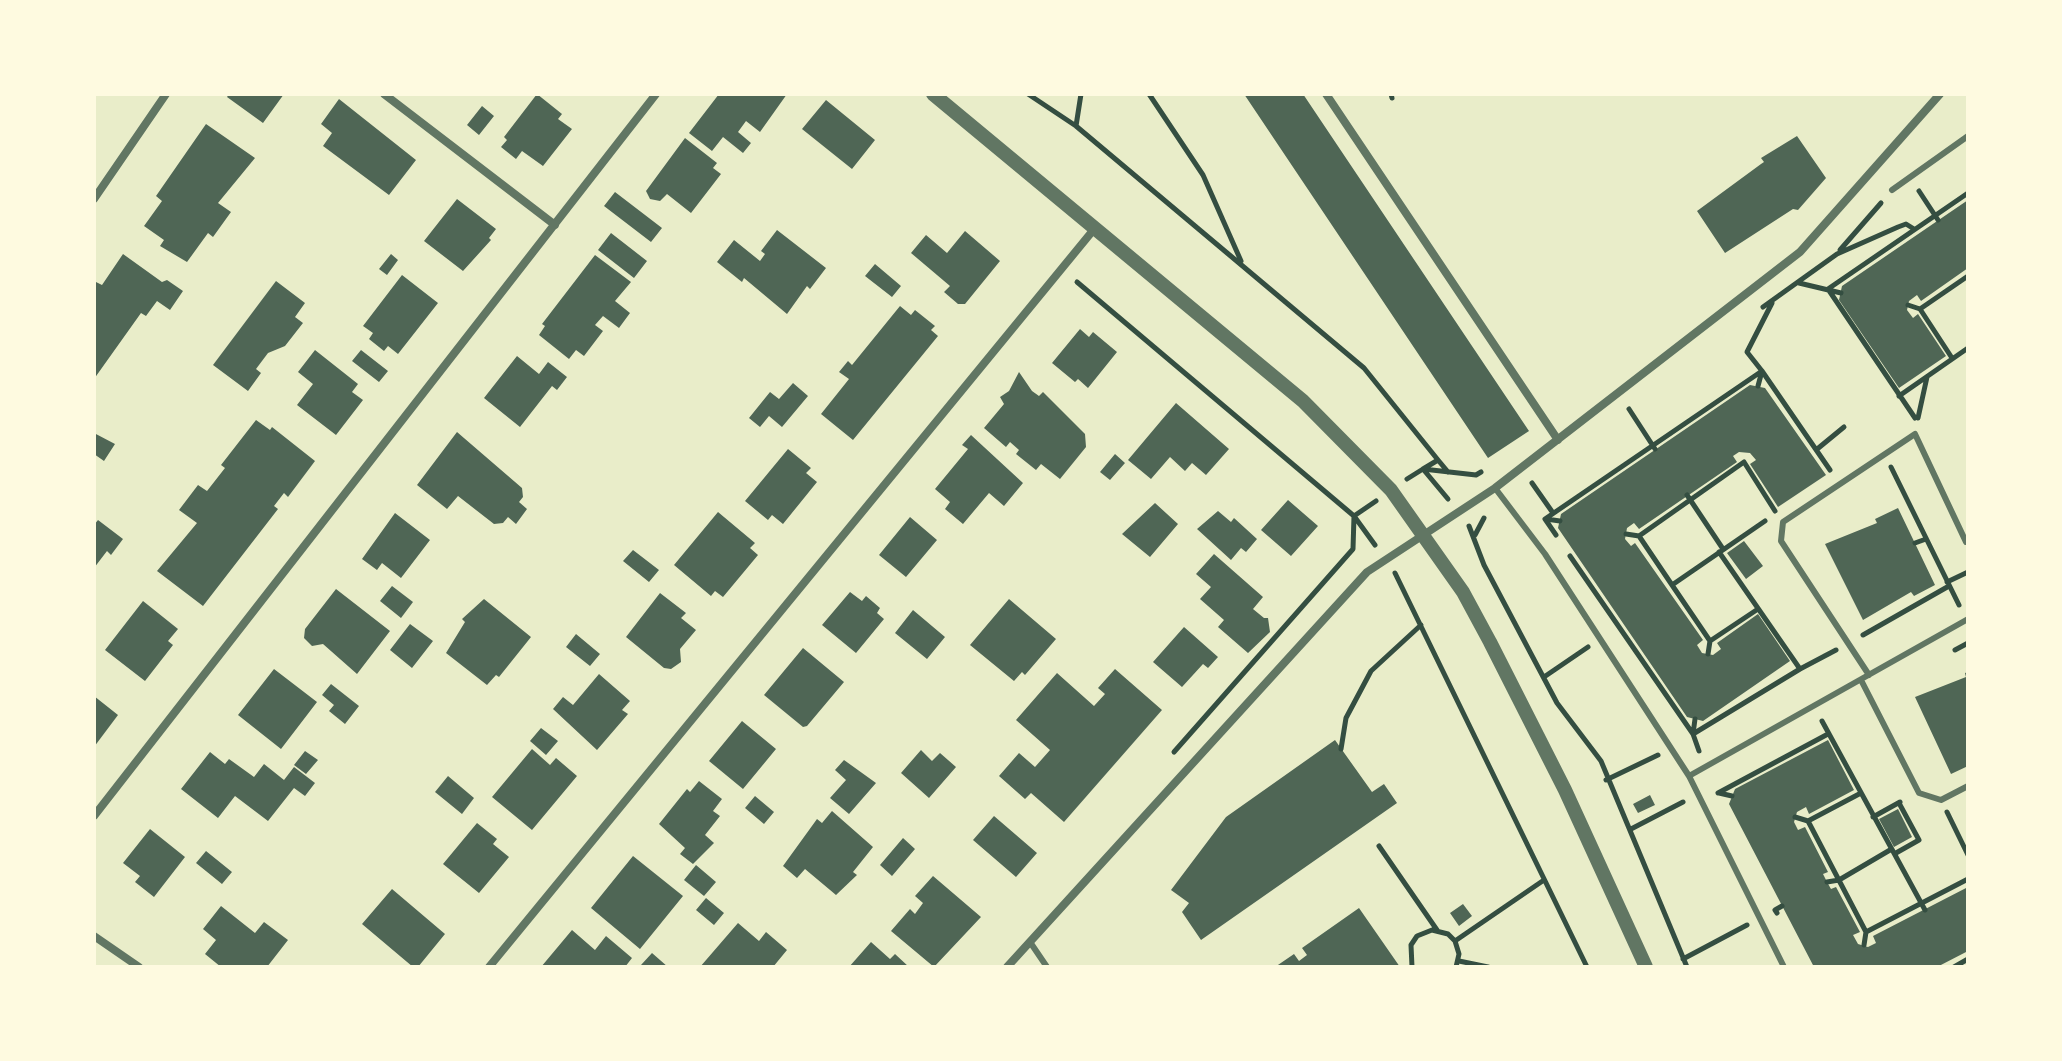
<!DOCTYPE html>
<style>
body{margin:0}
#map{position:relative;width:2062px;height:1061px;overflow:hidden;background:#e9edc9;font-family:Raleway,sans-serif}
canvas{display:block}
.frame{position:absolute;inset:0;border:96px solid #fefae0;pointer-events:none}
</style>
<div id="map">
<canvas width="2062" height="1061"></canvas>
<div class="frame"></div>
</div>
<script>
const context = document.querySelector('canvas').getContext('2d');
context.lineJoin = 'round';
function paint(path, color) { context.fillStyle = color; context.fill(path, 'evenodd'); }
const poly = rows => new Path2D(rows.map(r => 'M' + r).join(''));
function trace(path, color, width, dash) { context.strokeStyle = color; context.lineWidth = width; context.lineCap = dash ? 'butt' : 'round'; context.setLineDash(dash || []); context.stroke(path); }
paint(poly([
 [229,94,284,94,263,123,227,97],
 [537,94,562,114,558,119,572,129,543,166,522,151,516,159,501,147,507,140,504,137],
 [719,94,787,94,760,132,746,121,738,132,751,143,743,153,723,137,712,151,689,133],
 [1244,94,1303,94,1529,431,1488,458],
 [339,99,416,160,389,195,323,146,332,133,321,124],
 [826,100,875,140,852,169,802,129],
 [482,106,494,116,479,135,467,125],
 [206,124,255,158,218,203,231,212,213,237,208,233,187,262,160,246,164,240,144,226,162,201,156,196],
 [1797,136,1826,178,1798,210,1793,209,1725,253,1697,211,1761,164,1764,162,1761,158],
 [685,138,717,163,713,168,721,174,691,213,667,194,660,201,650,199,646,191],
 [615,192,662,228,651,242,604,206],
 [457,199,496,229,489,238,491,240,463,271,424,241],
 [1968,200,1968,268,1921,301,1917,295,1909,301,1907,310,1913,318,1918,314,1946,356,1899,388,1839,300,1842,286],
 [777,230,826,268,810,289,807,286,787,314,744,278,742,282,717,262,734,240,760,261,765,254,761,251],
 [965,231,1000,261,965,304,958,304,944,292,950,286,911,253,926,235,947,253],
 [611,233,647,261,634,278,598,250],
 [123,254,162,282,167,280,183,291,170,310,157,301,146,316,141,313,94,379,94,285,96,282,102,285],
 [391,254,398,260,387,275,379,269],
 [595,255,631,282,615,301,630,313,619,328,603,316,595,325,603,331,584,356,576,350,569,359,539,335,545,326,542,324],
 [875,264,901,286,892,297,865,276],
 [402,275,438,303,398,354,388,346,384,351,369,339,373,333,363,326],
 [276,281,305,303,295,317,303,323,285,346,268,353,256,369,261,373,248,391,213,365],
 [900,306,911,315,915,310,935,326,931,330,938,336,853,440,821,414,849,379,839,372,848,361,852,365],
 [1080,329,1089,337,1093,332,1117,352,1088,388,1078,379,1075,382,1052,363],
 [315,350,358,384,352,392,363,400,336,435,297,405,313,384,298,372],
 [361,350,388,371,379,382,352,361],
 [517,356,539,374,548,362,567,377,557,390,552,386,520,427,484,398],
 [1019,372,1032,391,1039,396,1043,392,1085,434,1086,447,1060,479,1041,464,1036,470,1016,454,1019,450,1010,442,1006,447,984,428,1004,404,1000,397,1009,391],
 [793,383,808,396,782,427,769,416,760,427,749,418,770,392,779,399],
 [1750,385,1765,388,1826,475,1778,507,1750,464,1756,460,1750,453,1739,452,1733,456,1737,462,1639,529,1634,523,1627,528,1625,539,1631,546,1635,543,1703,640,1697,645,1702,653,1713,655,1721,649,1717,643,1758,614,1790,661,1703,721,1687,717,1558,528,1561,514],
 [1176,403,1229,449,1206,475,1192,463,1185,471,1170,457,1151,479,1128,460],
 [256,420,270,430,272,427,315,461,288,497,284,493,274,506,278,509,203,606,157,571,197,523,179,510,198,485,207,491,225,468,221,465],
 [457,432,522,488,523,497,519,502,527,509,516,524,508,517,503,523,494,524,458,496,447,509,417,485],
 [94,433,115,444,104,461,94,454],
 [971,435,1023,483,1004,506,989,493,963,524,945,509,950,502,935,489,968,449,962,445],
 [788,449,811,468,806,473,817,482,783,524,772,515,768,520,745,501],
 [1115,454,1125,463,1110,480,1100,472],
 [1288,500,1318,526,1291,556,1261,530],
 [1155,503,1178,524,1150,557,1122,534],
 [1898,508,1935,585,1914,596,1911,592,1863,620,1825,544,1877,523,1875,519],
 [1218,511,1231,522,1234,518,1257,539,1246,552,1241,548,1231,560,1197,529],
 [718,512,755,543,750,548,758,555,723,597,715,591,711,596,674,565],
 [395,513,430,540,401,578,382,563,377,570,362,559],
 [910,517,937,540,906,577,879,555],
 [98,520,123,539,111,555,107,551,94,568,94,525],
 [1744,541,1763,566,1746,579,1727,553],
 [633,550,659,570,649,582,623,561],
 [1214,554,1263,597,1253,609,1264,618,1268,618,1270,632,1248,653,1218,627,1224,620,1200,599,1211,587,1196,574],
 [392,586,413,602,401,618,380,601],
 [336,589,390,631,357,674,323,644,312,646,304,638,305,629],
 [850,592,862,601,866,596,880,608,877,613,884,619,856,653,822,625],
 [660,593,686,613,681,618,696,630,680,649,681,662,671,669,664,668,626,637],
 [484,599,531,637,499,677,496,675,487,685,446,653,465,622,462,619],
 [1009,599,1056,639,1025,675,1022,672,1014,681,970,645],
 [143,601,178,629,168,641,173,645,145,681,105,650],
 [913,610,945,637,927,659,895,633],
 [410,624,433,641,412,668,390,650],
 [1184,627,1218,657,1208,668,1203,664,1182,687,1153,662],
 [576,634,600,654,590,666,566,647],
 [803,648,844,682,807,726,803,727,764,695],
 [274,669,317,702,281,749,238,715],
 [1115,669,1162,710,1064,822,1031,793,1025,799,999,776,1019,753,1035,767,1050,750,1016,720,1057,673,1094,706,1105,694,1098,688],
 [1968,672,1968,766,1951,774,1915,697,1966,677,1965,673],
 [599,674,630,701,622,710,628,714,597,750,553,709,563,697,573,705],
 [331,684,359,706,345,724,329,711,334,705,322,695],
 [94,696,118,715,94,747],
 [742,721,776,749,743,789,709,761],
 [541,728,558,741,546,755,530,741],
 [1335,740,1372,792,1384,784,1397,803,1201,940,1182,912,1189,903,1171,890,1226,817],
 [1828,740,1854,790,1809,814,1806,807,1797,812,1794,822,1798,830,1805,827,1828,872,1823,874,1827,882,1831,889,1836,887,1860,932,1853,935,1858,944,1868,947,1876,943,1873,936,1968,887,1968,951,1937,967,1814,967,1729,804,1735,789],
 [532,749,550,765,556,758,577,776,532,830,492,797],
 [921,750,932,761,940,753,956,767,929,798,901,773],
 [305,751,318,760,306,774,294,765],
 [210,752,225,764,229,759,254,777,264,764,284,780,294,767,315,783,305,796,294,788,268,821,235,796,218,818,181,789],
 [844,760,876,783,849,814,830,798,846,780,835,770],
 [448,776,474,798,462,814,435,792],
 [699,781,722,799,713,811,720,816,705,835,714,843,693,864,680,854,685,848,659,824,687,789,690,792],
 [1650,795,1655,805,1638,813,1633,804],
 [755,796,774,812,764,824,745,808],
 [1898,809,1912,837,1894,847,1879,819],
 [832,811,873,847,853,872,857,875,836,895,805,869,797,878,783,866,817,819,822,823],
 [994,816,1037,853,1016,877,973,840],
 [477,823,497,839,493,844,509,857,479,893,443,864],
 [150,829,185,857,154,897,135,882,140,876,123,863],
 [903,838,915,849,892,876,880,865],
 [206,851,232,872,222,884,196,863],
 [633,856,683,896,640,949,591,908],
 [696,865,716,882,704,896,684,880],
 [933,876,981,917,934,967,891,931,910,909,915,914,923,903,915,896],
 [392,889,445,934,418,967,413,967,362,924],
 [706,898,724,913,714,925,696,910],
 [1463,904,1472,916,1459,926,1450,913],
 [221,906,255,933,264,922,288,940,267,967,221,967,205,954,216,940,203,929],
 [1359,908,1400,967,1275,967,1294,954,1299,961,1307,955,1302,948],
 [738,923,759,941,766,932,787,950,773,967,700,967],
 [572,930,595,950,606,936,632,958,625,967,541,967],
 [871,942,890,959,895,954,909,967,849,967],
 [652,953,668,967,644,967,641,965]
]), '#4f6655');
trace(poly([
 [1028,94,1076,126,1364,368,1438,460],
 [1149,94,1203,175,1241,261],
 [1391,94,1392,98],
 [1076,126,1081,94],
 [1919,191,1938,220],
 [1840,250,1881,203],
 [1077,282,1354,516,1375,545],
 [1799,283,1841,293],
 [1828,289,1968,193],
 [1828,289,1915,418],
 [1908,305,1920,309],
 [1763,307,1837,254,1898,227,1906,224,1914,229],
 [1952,358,1920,309,1968,276],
 [1758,386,1762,371,1747,352,1772,303],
 [1899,396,1968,348],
 [1629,409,1655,449],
 [1918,418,1927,377],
 [1816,450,1844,427],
 [1891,467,1959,605],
 [1448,472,1438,460,1423,469,1476,475,1481,472],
 [1407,479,1423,469,1448,499],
 [1532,483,1553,513],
 [1687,495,1723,549],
 [1546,519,1560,521],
 [1765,521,1672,585,1639,536,1744,462,1775,511],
 [1469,526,1484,565,1557,703,1601,761,1687,967],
 [1626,534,1639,536],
 [1475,535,1484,518],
 [1556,535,1545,519,1762,371,1830,470],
 [1915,543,1926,539],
 [1719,552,1800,669,1836,650],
 [1570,556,1693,734,1800,669],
 [1395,573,1587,967],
 [1947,582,1968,572],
 [1672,585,1710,641,1758,609],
 [1863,635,1949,586],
 [1955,650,1968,643],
 [1708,654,1710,641],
 [1544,677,1588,647],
 [1695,719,1693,734,1699,751],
 [1822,721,1925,910],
 [1341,749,1346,718,1371,671,1421,625],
 [1174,752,1353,549,1354,516,1376,501],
 [1606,780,1658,755],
 [1718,793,1828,734],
 [1719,793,1732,796],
 [1861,793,1808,821,1866,932,1864,945],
 [1947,812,1968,855],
 [1795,817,1808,821],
 [1873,817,1900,802],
 [1631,829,1683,802],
 [1379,846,1437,930],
 [1896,853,1919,840,1899,803],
 [1827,882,1839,880,1890,850],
 [1777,913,1775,910,1782,906],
 [1866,932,1968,879],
 [1455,941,1544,880],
 [1683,959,1747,925],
 [1459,961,1488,967],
 [1412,967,1411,945,1417,936,1432,930,1448,934,1455,941,1459,954,1456,967],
 [1954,967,1968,959]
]), '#344e41', 5);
trace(poly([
 [1892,190,1968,136],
 [1495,488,1545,554,1689,776,1784,967],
 [1869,675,1781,541,1783,522,1915,434,1966,542],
 [1861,680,1919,793,1941,800,1968,786],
 [1689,776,1968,619],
 [1030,942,1047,967]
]), '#617663', 6);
trace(poly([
 [384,94,555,225],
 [1326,94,1558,440],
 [94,199,166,94],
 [94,816,656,94],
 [94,936,139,967],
 [489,967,1095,228],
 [1007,967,1367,572,1495,488,1800,252,1940,94]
]), '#617663', 8);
trace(poly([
 [933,94,1303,401,1391,490,1463,592,1490,642,1565,790,1646,967]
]), '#617663', 14);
</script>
